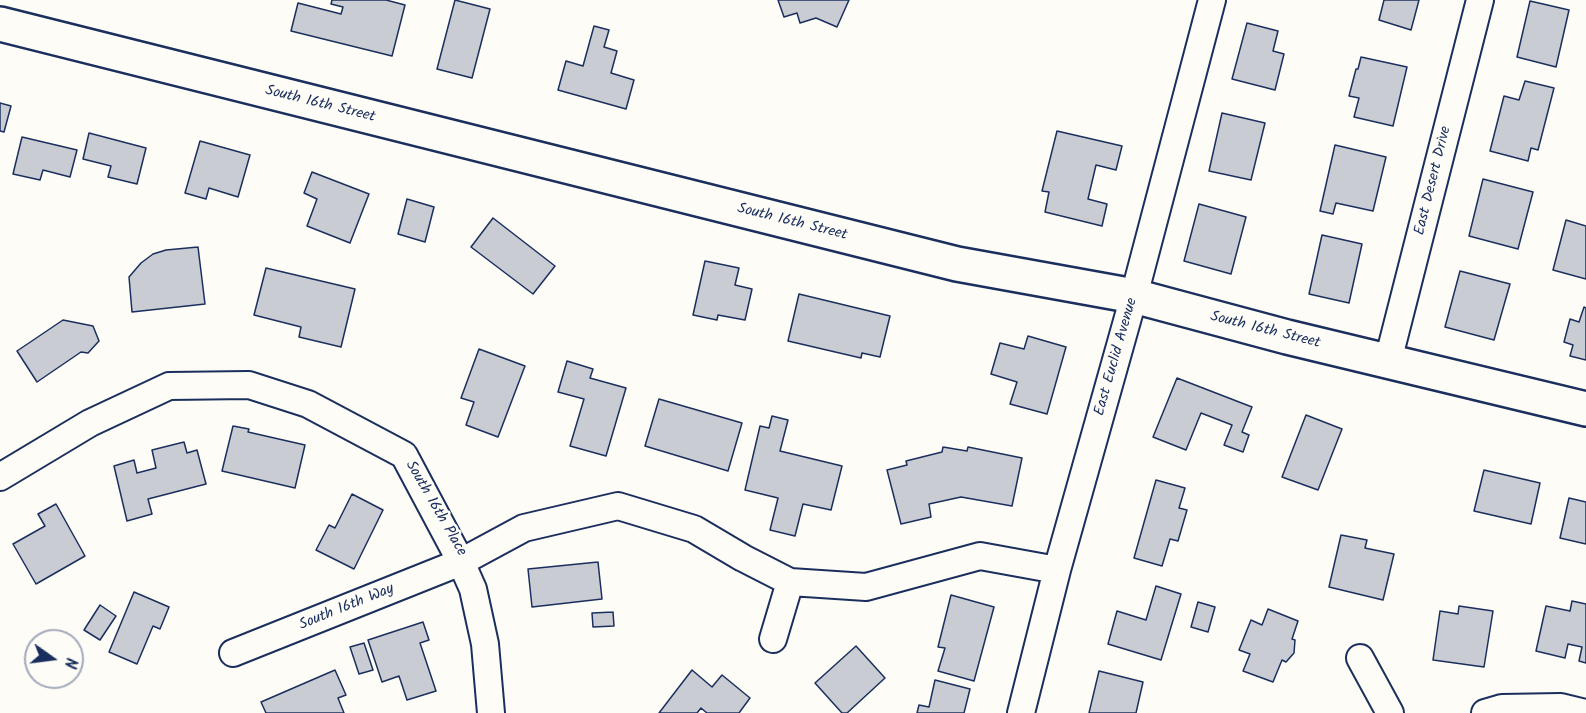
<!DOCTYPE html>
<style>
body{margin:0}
#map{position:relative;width:1586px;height:713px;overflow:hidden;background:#fdfcf7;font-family:Kalam,sans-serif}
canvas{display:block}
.north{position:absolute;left:24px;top:629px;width:60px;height:60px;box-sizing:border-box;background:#fdfcf7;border:2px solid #a3aaba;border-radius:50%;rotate:104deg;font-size:16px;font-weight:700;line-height:24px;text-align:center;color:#1b2f5e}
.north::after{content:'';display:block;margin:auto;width:21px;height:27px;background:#1b2f5e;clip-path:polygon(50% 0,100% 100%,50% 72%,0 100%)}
</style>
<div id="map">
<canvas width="1586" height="713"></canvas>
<div class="north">N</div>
</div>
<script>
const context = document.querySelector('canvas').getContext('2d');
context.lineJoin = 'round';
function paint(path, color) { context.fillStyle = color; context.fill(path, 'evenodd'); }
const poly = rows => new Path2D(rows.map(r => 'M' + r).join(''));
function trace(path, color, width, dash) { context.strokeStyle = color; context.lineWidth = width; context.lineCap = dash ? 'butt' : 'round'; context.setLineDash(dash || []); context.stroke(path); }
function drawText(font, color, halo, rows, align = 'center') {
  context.font = font + ' Kalam,sans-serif'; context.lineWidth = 5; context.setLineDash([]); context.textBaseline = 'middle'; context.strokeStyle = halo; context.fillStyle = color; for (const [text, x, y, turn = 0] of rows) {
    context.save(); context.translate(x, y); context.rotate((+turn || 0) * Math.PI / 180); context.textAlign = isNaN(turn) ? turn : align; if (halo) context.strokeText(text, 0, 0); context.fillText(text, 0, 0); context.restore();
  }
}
const building = poly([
 [332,0,386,0,405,5,392,56,291,31,298,3,341,14,343,7,331,4,332,0],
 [455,0,490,9,472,78,437,69,455,0],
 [778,0,849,0,837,27,816,18,800,23,797,13,784,17,778,0],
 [1384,0,1419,0,1411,30,1379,20,1384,0],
 [1530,1,1569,10,1556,67,1517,57,1530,1],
 [1247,23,1278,31,1273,51,1284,54,1275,90,1232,79,1247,23],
 [594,26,609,30,604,47,617,51,611,73,634,80,626,109,558,90,566,61,583,66,594,26],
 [1361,57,1407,67,1393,126,1354,117,1359,98,1349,96,1356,69,1358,69,1361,57],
 [1525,81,1554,88,1538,150,1531,148,1528,161,1490,151,1504,96,1519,100,1525,81],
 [0,103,11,106,4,132,0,131,0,103],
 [1222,113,1265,123,1251,180,1209,171,1222,113],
 [1057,131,1122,146,1116,170,1096,165,1088,199,1107,204,1102,226,1045,212,1049,192,1042,191,1057,131],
 [89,133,146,148,137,184,108,177,111,166,83,159,89,133],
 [22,137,77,150,70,177,43,170,40,180,13,174,22,137],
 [200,141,250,155,238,197,209,188,206,199,185,193,200,141],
 [1335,145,1386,157,1373,211,1336,203,1333,214,1320,211,1335,145],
 [312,172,369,194,350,243,307,226,317,199,304,193,312,172],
 [1483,179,1533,192,1518,249,1469,236,1483,179],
 [407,199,434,207,425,242,398,234,407,199],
 [1199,204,1246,217,1231,274,1184,261,1199,204],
 [493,218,555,266,533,294,471,247,493,218],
 [1566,220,1586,226,1586,279,1553,270,1566,220],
 [1322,235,1362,244,1349,303,1309,294,1322,235],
 [198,247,205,304,132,312,129,277,141,263,153,254,166,250,198,247],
 [705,261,739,268,735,285,752,289,745,320,718,315,717,320,693,315,705,261],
 [266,268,355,289,341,347,299,337,301,327,254,315,266,268],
 [1460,271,1510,284,1494,340,1445,327,1460,271],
 [799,294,890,316,880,357,862,353,861,358,788,341,799,294],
 [1584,307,1586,308,1586,360,1570,356,1573,345,1564,342,1570,319,1579,322,1584,307],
 [63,320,93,326,99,341,88,353,81,352,37,382,17,351,63,320],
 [1028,336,1066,347,1047,414,1010,404,1017,382,991,374,1000,343,1024,349,1028,336],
 [479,349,525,366,498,437,466,425,474,402,461,398,479,349],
 [567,361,593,369,590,378,626,388,606,456,570,446,584,399,558,392,567,361],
 [1177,378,1252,407,1242,432,1249,435,1243,452,1224,445,1232,425,1201,413,1186,450,1153,437,1177,378],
 [659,399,742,423,728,471,645,446,659,399],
 [1306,415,1342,429,1318,490,1282,477,1306,415],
 [772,416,788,420,780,451,842,466,831,510,803,504,795,536,770,530,778,498,745,490,760,426,769,428,772,416],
 [233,426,249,429,248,432,305,445,295,488,222,471,233,426],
 [184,442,187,453,197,450,206,484,148,499,152,514,127,521,114,466,134,460,137,473,156,468,152,450,184,442],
 [943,447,967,451,968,447,1022,458,1012,506,961,497,929,504,931,517,901,524,887,470,907,465,906,461,942,452,943,447],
 [1484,470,1540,483,1531,524,1474,511,1484,470],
 [1156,480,1185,488,1179,508,1187,510,1178,541,1170,539,1162,566,1134,558,1156,480],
 [352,494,383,510,354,569,316,550,329,525,335,528,352,494],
 [1569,498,1586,502,1586,544,1560,538,1569,498],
 [56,504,85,556,36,584,13,544,45,526,38,514,56,504],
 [1341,535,1367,540,1365,548,1394,554,1383,600,1329,587,1341,535],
 [598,562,602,599,532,607,528,569,598,562],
 [1156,586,1181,594,1161,660,1108,644,1117,611,1146,620,1156,586],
 [134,592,169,607,160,629,153,626,137,664,109,652,134,592],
 [951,595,994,607,974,681,938,671,945,648,938,647,951,595],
 [1572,601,1586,604,1586,663,1579,661,1582,647,1568,644,1565,658,1536,651,1546,606,1570,611,1572,601],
 [1198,602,1215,607,1208,632,1191,627,1198,602],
 [100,605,116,616,100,640,84,630,100,605],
 [1459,606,1493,611,1484,667,1433,660,1440,611,1458,614,1459,606],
 [1268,609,1298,621,1292,639,1295,640,1294,653,1286,662,1282,660,1273,682,1243,671,1250,654,1239,650,1251,620,1262,625,1268,609],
 [613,612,614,626,593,627,592,613,613,612],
 [423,622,429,640,420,643,436,691,407,700,399,676,382,682,368,640,423,622],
 [364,643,373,670,359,674,350,647,364,643],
 [856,646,885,678,847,713,842,713,815,683,856,646],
 [335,670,346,695,338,698,344,713,266,713,261,702,335,670],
 [692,670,712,687,722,675,750,698,739,713,707,713,701,708,697,713,659,713,692,670],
 [1099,671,1143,682,1136,713,1089,713,1099,671],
 [935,680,970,689,964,713,917,713,919,705,929,707,935,680]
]);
paint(building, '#c9ccd3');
trace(building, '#1b2f5e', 1.5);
const minor = poly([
 [1388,361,1480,0],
 [0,477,90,423,169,386,249,385,308,404,404,455,461,562,524,528,618,506,694,529,743,558,790,582,866,587,980,556,1057,570],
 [773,639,790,582],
 [233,653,461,562,473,589,485,644,491,713],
 [1360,658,1390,713],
 [1021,713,1057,570,1134,296,1212,0],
 [1485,713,1502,708,1561,707,1585,713]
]);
const secondary = poly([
 [0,24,957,264,1134,296,1287,337,1586,409]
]);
trace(minor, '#1b2f5e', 30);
trace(secondary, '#1b2f5e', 38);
trace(minor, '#fdfcf7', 26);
trace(secondary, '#fdfcf7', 33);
drawText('15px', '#1b2f5e', '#fdfcf7', [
 ["South 16th Street",320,105,14],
 ["East Desert Drive",1434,181,-76],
 ["South 16th Street",792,223,14],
 ["South 16th Street",1265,331,14],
 ["East Euclid Avenue",1117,357,-74],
 ["South 16th Place",435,509,60],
 ["South 16th Way",347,608,-22]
]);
</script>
